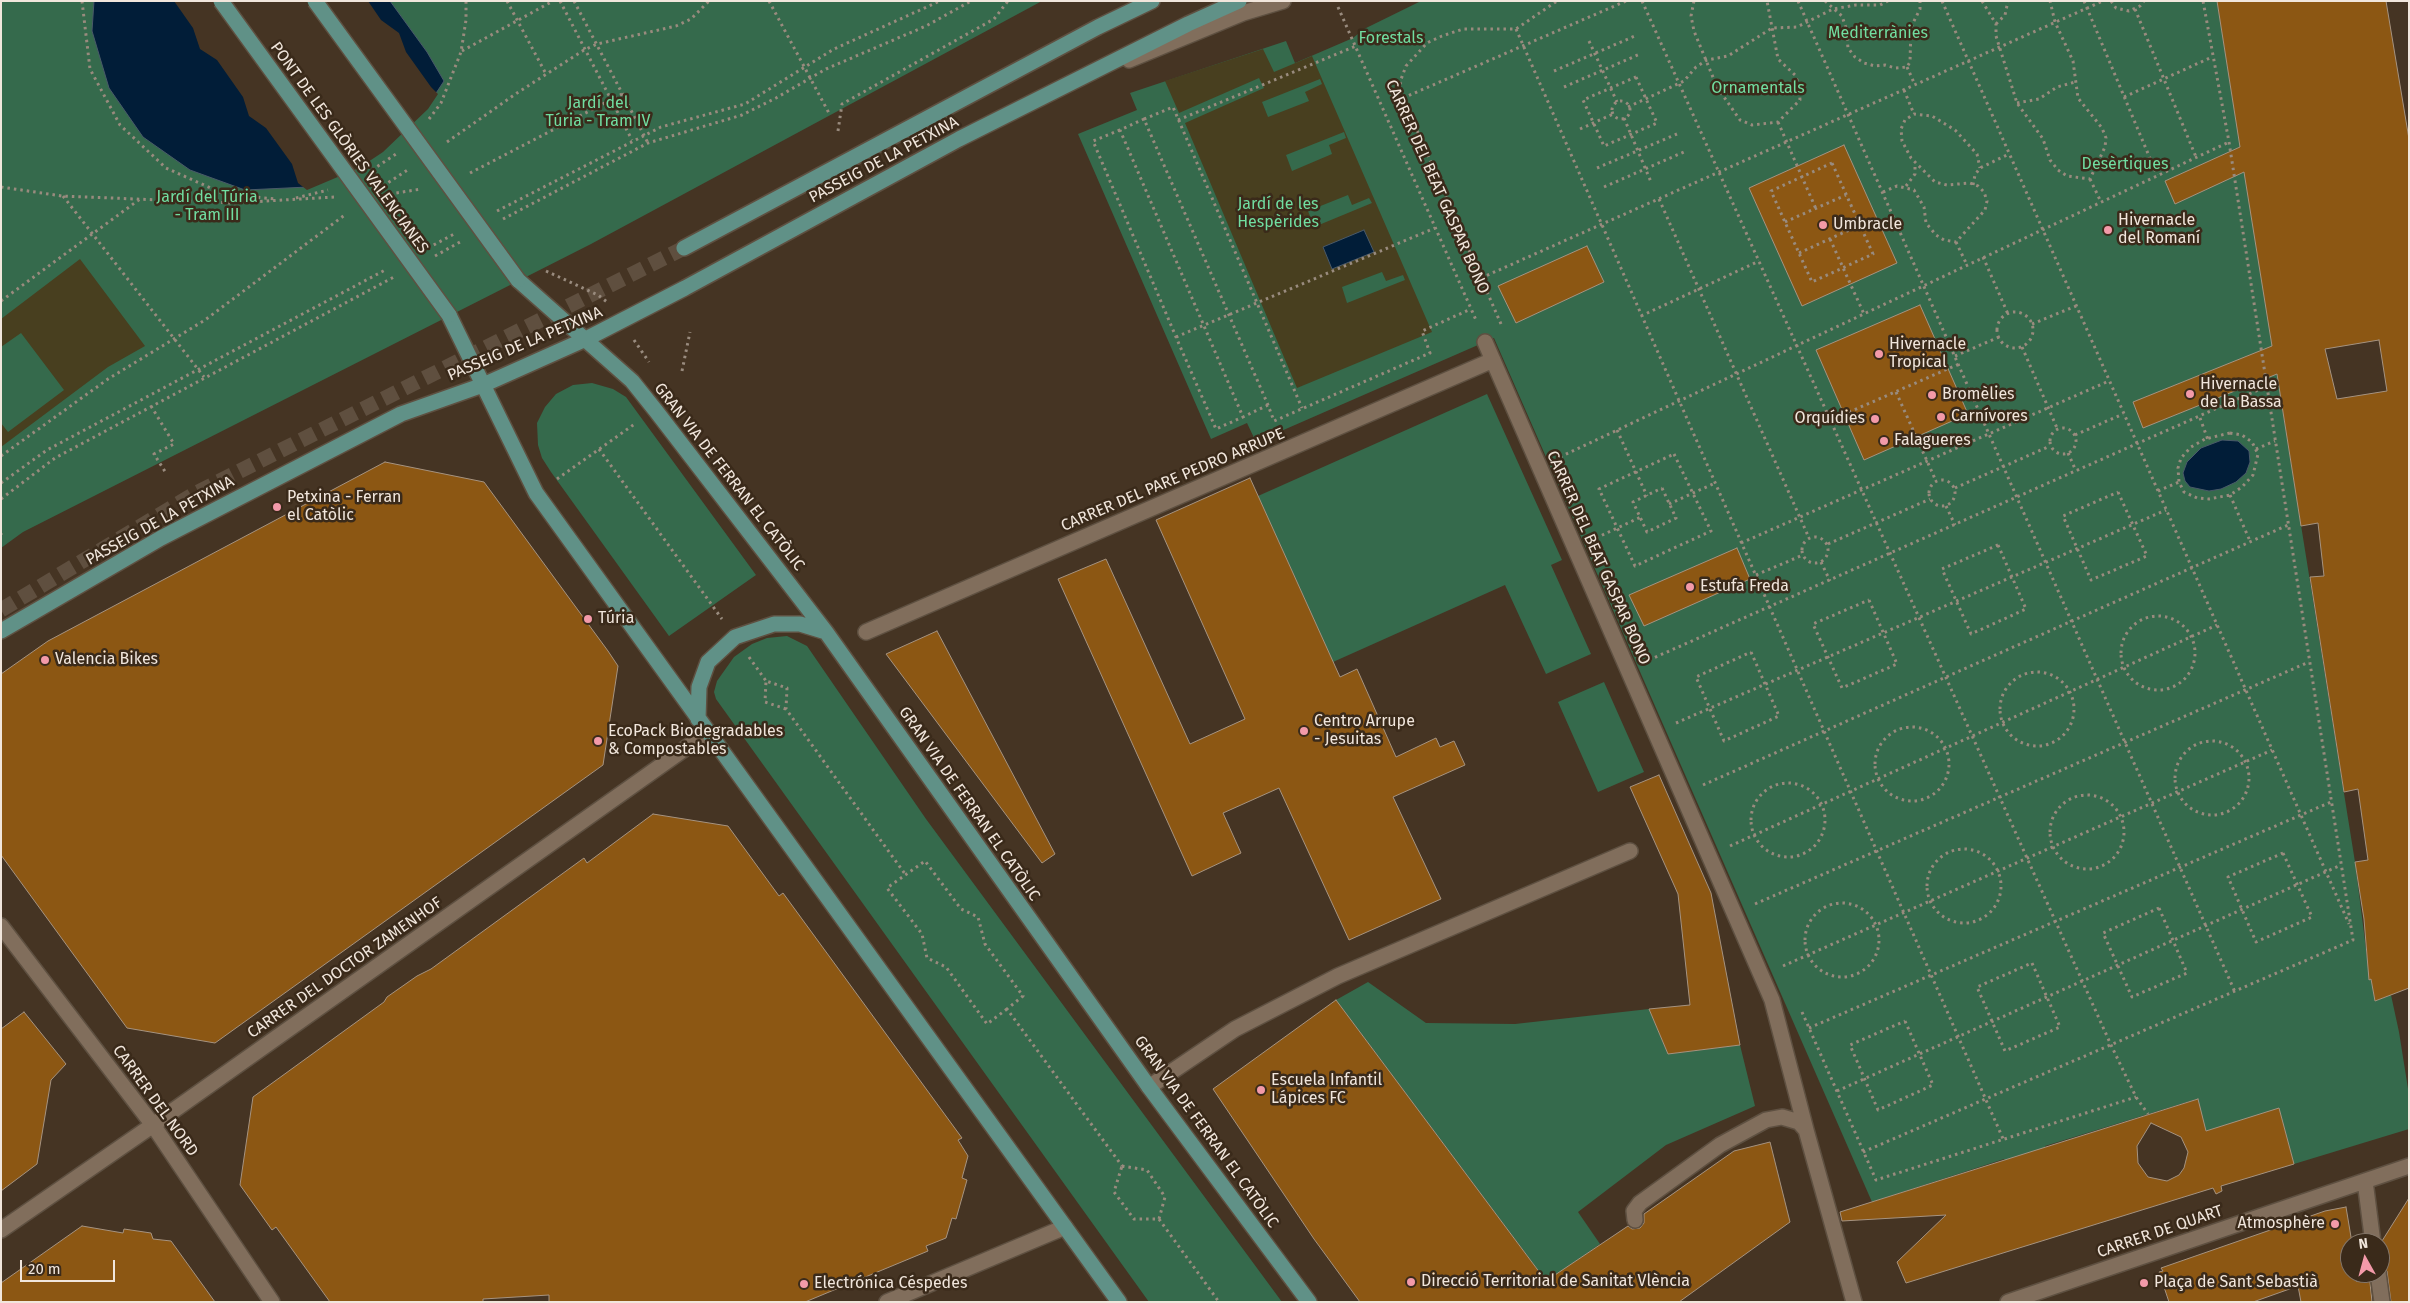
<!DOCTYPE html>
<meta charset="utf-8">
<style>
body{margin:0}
#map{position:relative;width:2410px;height:1303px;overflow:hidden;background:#453423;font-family:"Fira Sans",sans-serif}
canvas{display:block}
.frame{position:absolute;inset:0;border:2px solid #f1e6dc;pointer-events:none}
.north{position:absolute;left:2340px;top:1233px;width:50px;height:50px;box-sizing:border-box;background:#3a2a1a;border:1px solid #837568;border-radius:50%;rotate:353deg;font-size:14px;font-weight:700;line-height:20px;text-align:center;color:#f1e6dc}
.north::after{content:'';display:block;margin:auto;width:18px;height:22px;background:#f39aa9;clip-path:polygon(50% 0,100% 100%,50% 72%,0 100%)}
.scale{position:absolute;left:20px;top:1260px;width:95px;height:22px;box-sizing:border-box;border:2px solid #f1e6dc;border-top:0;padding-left:6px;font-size:15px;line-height:18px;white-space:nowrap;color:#f1e6dc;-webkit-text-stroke:4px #3a2a1a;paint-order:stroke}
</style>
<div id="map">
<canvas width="2410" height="1303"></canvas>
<div class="frame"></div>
<div class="north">N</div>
<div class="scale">20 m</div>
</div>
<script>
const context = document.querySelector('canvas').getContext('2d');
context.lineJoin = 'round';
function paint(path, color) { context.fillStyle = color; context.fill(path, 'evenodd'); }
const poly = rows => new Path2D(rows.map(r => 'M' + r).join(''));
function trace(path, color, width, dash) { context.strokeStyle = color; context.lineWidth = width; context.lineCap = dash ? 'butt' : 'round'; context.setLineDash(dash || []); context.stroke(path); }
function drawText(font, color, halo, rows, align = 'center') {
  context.font = font + ' "Fira Sans",sans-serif'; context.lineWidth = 5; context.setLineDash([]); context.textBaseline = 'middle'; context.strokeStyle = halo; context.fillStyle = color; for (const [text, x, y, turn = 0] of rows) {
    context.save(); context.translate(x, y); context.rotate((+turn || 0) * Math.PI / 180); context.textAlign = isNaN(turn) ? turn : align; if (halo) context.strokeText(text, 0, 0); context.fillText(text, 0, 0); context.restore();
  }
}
paint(poly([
 [1,1,1042,1,591,244,23,532,1,548],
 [1421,1,2217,1,2355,862,2367,957,2375,1001,2391,995,2399,1032,2409,1095,2409,1129,2294,1164,2279,1109,2206,1131,2197,1099,2045,1146,2046,1151,2009,1166,2004,1159,1872,1202,1494,338,1256,442,1247,423,1211,439,1078,134,1137,110,1130,93,1286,41,1295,63,1353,38,1364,29],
 [592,383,613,389,626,397,756,575,669,636,551,472,542,458,538,445,537,423,545,407,556,394,573,385],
 [1487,394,1562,560,1551,565,1591,654,1546,674,1505,585,1333,662,1258,496],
 [787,636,807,646,926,819,1282,1302,1149,1302,716,699,714,692,717,681,734,657,752,644,767,638],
 [1604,682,1644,772,1598,792,1558,702],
 [1368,982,1426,1023,1515,1024,1649,1009,1668,1054,1740,1045,1755,1106,1666,1145,1578,1212,1600,1244,1547,1282,1336,1000]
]), '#356a4c');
paint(poly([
 [1263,49,1274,72,1312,56,1432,332,1297,388,1185,123,1264,88,1259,78,1179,113,1165,81],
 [1320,79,1322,84,1305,92,1309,101,1268,117,1262,102],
 [1344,132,1346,138,1329,145,1332,154,1292,171,1286,155],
 [1348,195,1352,205,1369,198,1372,203,1314,227,1308,211],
 [1382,272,1386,281,1403,275,1405,280,1347,303,1342,287],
 [80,259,145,346,108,367,1,447,1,423,8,432,64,390,21,333,1,347,1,319]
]), '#483f1f');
const water = poly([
 [94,1,390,1,427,52,444,81,427,107,308,187,245,190,190,170,143,137,109,88,92,31,94,1],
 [1364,230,1374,252,1332,269,1323,247,1364,230],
 [2222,440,2238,441,2249,451,2250,462,2246,473,2236,482,2221,489,2209,491,2190,487,2185,481,2183,473,2187,462,2201,448,2222,440]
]);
paint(water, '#011d38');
trace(water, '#495969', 1);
paint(poly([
 [174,1,368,1,381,20,399,33,406,52,431,87,438,94,428,109,383,152,359,168,307,190,298,183,292,164,266,128,249,116,243,97,217,60,200,49,193,28]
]), '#453423');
const building = poly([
 [2217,1,2386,1,2409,139,2409,988,2375,1001,2371,979,2369,980,2364,919,2355,862,2368,860,2358,789,2344,792,2310,577,2324,576,2318,523,2301,526,2277,374,2143,428,2133,402,2272,346,2244,172,2175,204,2165,181,2240,147,2217,1],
 [2379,340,2387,391,2337,399,2325,349,2379,340],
 [1844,145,1897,263,1802,306,1749,188,1844,145],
 [1587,246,1604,282,1516,323,1498,286,1587,246],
 [1920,305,1968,414,1864,460,1816,350,1920,305],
 [385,462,484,482,608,651,618,666,603,765,215,1043,127,1028,1,855,1,674,48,641,385,462],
 [1250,478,1340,677,1357,669,1396,757,1436,738,1440,747,1454,741,1465,765,1393,797,1441,899,1349,940,1279,788,1223,813,1241,853,1192,876,1058,579,1106,559,1190,744,1245,719,1156,520,1250,478],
 [1737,548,1750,579,1644,626,1629,595,1737,548],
 [937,631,1055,854,1042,863,886,654,937,631],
 [1659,775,1711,893,1740,1045,1668,1054,1649,1009,1690,1005,1678,894,1630,787,1659,775],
 [653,814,728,826,779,896,783,893,962,1138,958,1140,968,1156,962,1178,967,1180,956,1219,952,1218,946,1238,926,1246,928,1251,805,1302,549,1302,549,1295,483,1299,483,1302,330,1302,276,1227,272,1230,240,1185,253,1097,384,1002,387,997,417,976,431,969,584,858,587,863,653,814],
 [1336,1000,1546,1281,1628,1226,1632,1229,1640,1228,1644,1223,1644,1214,1734,1151,1770,1142,1790,1222,1679,1302,1360,1302,1314,1239,1213,1089,1336,1000],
 [24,1012,66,1064,51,1080,37,1164,1,1191,1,1029,24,1012],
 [2198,1099,2206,1131,2279,1108,2294,1164,2221,1186,2222,1191,2216,1194,2213,1188,1906,1283,1897,1262,1946,1215,1842,1221,1840,1212,2198,1099],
 [2151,1123,2181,1137,2188,1152,2184,1168,2179,1175,2167,1181,2148,1177,2138,1163,2137,1146,2151,1123],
 [2409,1198,2409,1302,2391,1302,2387,1271,2380,1264,2380,1249,2382,1241,2409,1198],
 [2346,1207,2352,1243,2350,1273,2356,1273,2357,1282,2363,1273,2369,1273,2372,1302,2301,1302,2298,1286,2253,1302,2169,1302,2159,1272,2163,1271,2161,1268,2325,1211,2346,1207],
 [82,1226,123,1233,124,1229,151,1233,153,1239,171,1241,215,1302,1,1302,1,1283,82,1226]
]);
paint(building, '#8c5713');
trace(building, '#a69380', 1);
trace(poly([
 [1,610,196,493,684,248]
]), '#5f4f3f', 15, [15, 8]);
const minor = poly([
 [1129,60,1243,13,1283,1],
 [1485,342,1772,1000,1806,1130],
 [866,632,1493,360],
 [1,926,153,1125,272,1302],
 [1149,1087,1235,1029,1338,976,1630,851],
 [2365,1181,2373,1243],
 [1635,1220,1634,1211,1640,1203,1720,1145,1766,1120,1782,1117,1799,1122,1806,1130,1854,1302],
 [1,1230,153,1125,707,733],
 [2378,1273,2382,1302],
 [887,1302,1065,1227],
 [2008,1302,2409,1166]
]);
const major = poly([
 [684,248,1098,27,1152,1],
 [518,280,632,381,656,411,826,632,1149,1087,1309,1302],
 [449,315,536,493,1119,1302],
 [1,631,161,538,401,414,483,385,586,339,685,288,959,139,1188,24,1239,1],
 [698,719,699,687,708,662,735,637,774,624,800,624,826,632]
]);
trace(minor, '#5e5041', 18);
trace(major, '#5e5041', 18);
trace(poly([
 [82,1,90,69,120,125,166,168,224,194,275,199],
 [507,1,546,74],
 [560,1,632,140],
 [574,1,648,143],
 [1642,1,2111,1045,2136,1097,2148,1114],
 [1694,1,1691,16,1694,31,1717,87,1740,120,1752,125,1778,122,1800,100,1799,85,1795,75,1778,59,1767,1],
 [1798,1,2235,992],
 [1825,1,1842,16,1846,28,1848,48,1855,57,1864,63,1875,66,1885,65,1895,68,1907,67,1910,62,1911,27,1920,9,1920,1],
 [1942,1,2349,924],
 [1982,1,1996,24,1996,36,2017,103,2043,139,2050,160,2058,170,2067,176,2090,179,2105,147,2106,138,2102,128,2078,98,2073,61,2055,22,2050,1],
 [2084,1,2157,175],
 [2111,1,2116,8,2129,11,2140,6,2144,1],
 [1338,7,1476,320],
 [2135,9,2196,157],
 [1996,24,2005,15,2008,1],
 [1516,29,2004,1141],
 [1589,41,1617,102],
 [462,51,553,1],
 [1907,67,1915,85],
 [1554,71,1635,36],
 [1636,77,1657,123,1604,146,1583,100,1636,77],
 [1564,87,1640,54],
 [1904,90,1914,114],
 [2124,97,2212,57],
 [1403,98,1626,1],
 '1612 110a9 9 0 1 1 18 0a9 9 0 1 1-18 0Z',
 [2017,103,2039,99,2057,87,2075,82],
 [1628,107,1684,81,1696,67,1707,60,1728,56,1772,28,1797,27,1833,9,1856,5,1880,5,1888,1],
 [1624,118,1651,182],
 [429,119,441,103,461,52,466,20,466,1],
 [1144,119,1173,107,1302,408],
 [1178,120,1356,46],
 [1778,122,1816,209],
 [1580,129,1613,114],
 [1120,130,1093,141,1176,337,1216,429,1243,417],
 [838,131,842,104,994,19,1008,1],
 [447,142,517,93,584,50,597,44,676,26,691,19,709,1],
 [1832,163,1873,254,1812,282,1771,191,1832,163],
 [1597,168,1677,134],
 [372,170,396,154],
 [470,173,622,94],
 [2090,179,2101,202],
 [1973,185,1975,175,1980,168,2009,154],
 [383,186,409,169],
 [1906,186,1915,174,1915,163],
 [1,187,62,196,233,203,334,197],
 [1604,187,1686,151],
 [1883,192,1897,186,1914,190,1924,207,1926,223,1936,235,1944,240,1956,242,1985,210,1987,201,1984,192,1978,186,1970,183,1947,185,1935,182,1911,158,1902,141,1901,129,1905,120,1914,114,1932,116,1955,130,1977,154,1980,168],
 [390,194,421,189],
 [63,196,204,377],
 [296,198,328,190],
 [1659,199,1809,538],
 [497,211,661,127,745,104,834,49,940,1],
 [503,219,648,143,742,115,776,98,826,69,926,26,971,1],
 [1785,222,1846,195],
 [1830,239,1864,314],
 [1956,242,1967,265],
 [428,248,456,233],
 [1799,253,1860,225],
 [435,256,460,242],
 [1983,257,2008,314],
 [546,271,598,295,607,302],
 [1481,278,2103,1],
 [1,301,140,199],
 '1997 330a18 18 0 1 1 36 0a18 18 0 1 1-36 0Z',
 [1641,316,1759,261],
 [1501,324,1403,98,1400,82,1406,66,1427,43,1442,36,1463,29,1516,29,1557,1],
 [2032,324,2076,306],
 [1176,337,1435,228],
 [634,340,649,362],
 [2022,347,2057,428],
 [1955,356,1999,337],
 [682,371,690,332],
 [1896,392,1936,481],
 [1268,405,1243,417,1120,130,1144,119,1229,315,1268,405,1274,421,1430,353,1422,331,1471,309],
 [151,406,174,444,154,454,166,473],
 [2200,418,2208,440],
 [1831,420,1959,364],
 '2050 441a13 13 0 1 1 26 0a13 13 0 1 1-26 0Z',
 [1617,430,1647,496],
 [2230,433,2242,435,2252,442,2258,454,2253,475,2242,487,2230,495,2209,499,2197,498,2184,492,2179,482,2178,468,2181,458,2191,447,2205,439,2230,433],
 [2075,435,2123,414],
 [599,449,722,619],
 [2256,449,2275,441],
 [2068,453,2076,471],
 [1674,454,1711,531,1635,566,1599,489,1674,454],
 [1,456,108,379,205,320,346,214],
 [1560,457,2229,142],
 [557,479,636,423],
 '1929 493a13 13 0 1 1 26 0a13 13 0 1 1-26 0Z',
 [1,483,47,450,387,269],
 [1662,488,1676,518,1647,532,1633,502,1662,488],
 [1955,488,2050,446],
 [2158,491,2179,482],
 [2118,492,2147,556,2091,580,2063,516,2118,492],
 [2230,495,2250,541],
 [1,499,55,458,394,277],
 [1669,504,1715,483],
 [1946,506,1955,525],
 [1,533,1,535],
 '1802 550a13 13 0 1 1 26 0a13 13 0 1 1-26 0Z',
 [1596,538,1641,517],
 [1741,543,2109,381],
 [1828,544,1930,499],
 [1998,545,2026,609,1971,634,1942,569,1998,545],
 [1821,562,1830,581],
 [1756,575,1803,555],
 [1869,600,1897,664,1842,688,1813,624,1869,600],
 '2121 653a37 37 0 1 1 74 0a37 37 0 1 1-74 0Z',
 [1751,652,1779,716,1724,741,1696,677,1751,652],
 [749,657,766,681],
 [1649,660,2267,386],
 '2000 709a37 37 0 1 1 74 0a37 37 0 1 1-74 0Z',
 [786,709,765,702,766,681,787,688,786,709,905,874],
 [1676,723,2166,510],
 '1875 764a37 37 0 1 1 74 0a37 37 0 1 1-74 0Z',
 '2175 778a37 37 0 1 1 74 0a37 37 0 1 1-74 0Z',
 '1751 820a37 37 0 1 1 74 0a37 37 0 1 1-74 0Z',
 [1703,785,2288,525],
 '2050 832a37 37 0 1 1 74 0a37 37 0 1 1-74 0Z',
 [1730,846,2217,625],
 '1927 886a37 37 0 1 1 74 0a37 37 0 1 1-74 0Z',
 [2283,853,2312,917,2256,942,2228,877,2283,853],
 '1805 940a37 37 0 1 1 74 0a37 37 0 1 1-74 0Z',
 [1755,904,2309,662],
 [2159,908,2187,973,2132,997,2103,933,2159,908],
 [2032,963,2060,1027,2005,1051,1977,987,2032,963],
 [1783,966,2272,750],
 [1007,1009,987,1024,946,967,927,958,922,934,887,888,925,861,961,909,978,917,985,944,1023,996,1007,1009,1122,1166],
 [1802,1012,1876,1180,2136,1097],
 [1905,1021,1933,1085,1878,1110,1850,1045,1905,1021],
 [1809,1028,2331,802],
 [1837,1091,2341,865],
 [1863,1152,2353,940,2229,142,2203,1],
 [1122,1166,1147,1170,1165,1197,1159,1219,1134,1219,1114,1192,1122,1166],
 [1159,1219,1219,1302]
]), '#998b7e', 3, [2.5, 4]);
trace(minor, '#816e5c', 15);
trace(major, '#609187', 15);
const majorBridge = poly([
 [221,1,449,315],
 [315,1,518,280]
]);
trace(majorBridge, '#5e5041', 18, []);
trace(poly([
 [769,1,830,115]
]), '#998b7e', 3, [2.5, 4]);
trace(majorBridge, '#609187', 15);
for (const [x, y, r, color] of [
 [1823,225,5,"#f39aa9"],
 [2108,230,5,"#f39aa9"],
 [1879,354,5,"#f39aa9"],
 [2190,394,5,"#f39aa9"],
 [1932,395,5,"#f39aa9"],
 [1941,417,5,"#f39aa9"],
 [1875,419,5,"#f39aa9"],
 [1884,441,5,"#f39aa9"],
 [277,507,5,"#f39aa9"],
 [1690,587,5,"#f39aa9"],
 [588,619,5,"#f39aa9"],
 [45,660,5,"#f39aa9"],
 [1304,731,5,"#f39aa9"],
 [598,741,5,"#f39aa9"],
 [1261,1090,5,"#f39aa9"],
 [2335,1224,5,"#f39aa9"],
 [1411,1282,5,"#f39aa9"],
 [2144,1283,5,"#f39aa9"],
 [804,1284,5,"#f39aa9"]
]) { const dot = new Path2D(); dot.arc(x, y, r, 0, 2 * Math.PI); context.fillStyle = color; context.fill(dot); trace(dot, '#3a2a1a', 2); }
drawText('16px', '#71dea1', '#3a2a1a', [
 ["Mediterrànies",1878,34],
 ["Forestals",1391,39],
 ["Ornamentals",1758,89],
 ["Jardí del",598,104],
 ["Túria - Tram IV",598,122],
 ["Desèrtiques",2125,165],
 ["Jardí del Túria",207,198],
 ["- Tram III",207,216],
 ["Jardí de les",1278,205],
 ["Hespèrides",1278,223]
]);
drawText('16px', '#f1e6dc', '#3a2a1a', [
 ["PONT DE LES GLÒRIES VALENCIANES",349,148,54],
 ["PASSEIG DE LA PETXINA",884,160,-28],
 ["CARRER DEL BEAT GASPAR BONO",1437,187,66],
 ["PASSEIG DE LA PETXINA",525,344,-23],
 ["GRAN VIA DE FERRAN EL CATÒLIC",729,477,52],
 ["CARRER DEL PARE PEDRO ARRUPE",1173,480,-23],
 ["PASSEIG DE LA PETXINA",160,521,-29],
 ["CARRER DEL BEAT GASPAR BONO",1598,558,66],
 ["GRAN VIA DE FERRAN EL CATÒLIC",969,804,55],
 ["CARRER DEL DOCTOR ZAMENHOF",345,968,-35],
 ["CARRER DEL NORD",155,1101,54],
 ["GRAN VIA DE FERRAN EL CATÒLIC",1206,1132,54],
 ["CARRER DE QUART",2160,1232,-19]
]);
drawText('16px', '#f1e6dc', '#3a2a1a', [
 ["Hivernacle",2118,221],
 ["del Romaní",2118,239],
 ["Umbracle",1833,225],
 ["Hivernacle",1889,345],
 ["Tropical",1889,363],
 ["Hivernacle",2200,385],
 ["de la Bassa",2200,403],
 ["Bromèlies",1942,395],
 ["Carnívores",1951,417],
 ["Orquídies",1865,419,"right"],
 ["Falagueres",1894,441],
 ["Petxina - Ferran",287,498],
 ["el Catòlic",287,516],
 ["Estufa Freda",1700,587],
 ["Túria",598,619],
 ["Valencia Bikes",55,660],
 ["Centro Arrupe",1314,722],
 ["- Jesuitas",1314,740],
 ["EcoPack Biodegradables",608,732],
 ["& Compostables",608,750],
 ["Escuela Infantil",1271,1081],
 ["Lápices FC",1271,1099],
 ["Atmosphère",2325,1224,"right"],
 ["Direcció Territorial de Sanitat Vlència",1421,1282],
 ["Plaça de Sant Sebastià",2154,1283],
 ["Electrónica Céspedes",814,1284]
], 'left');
</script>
